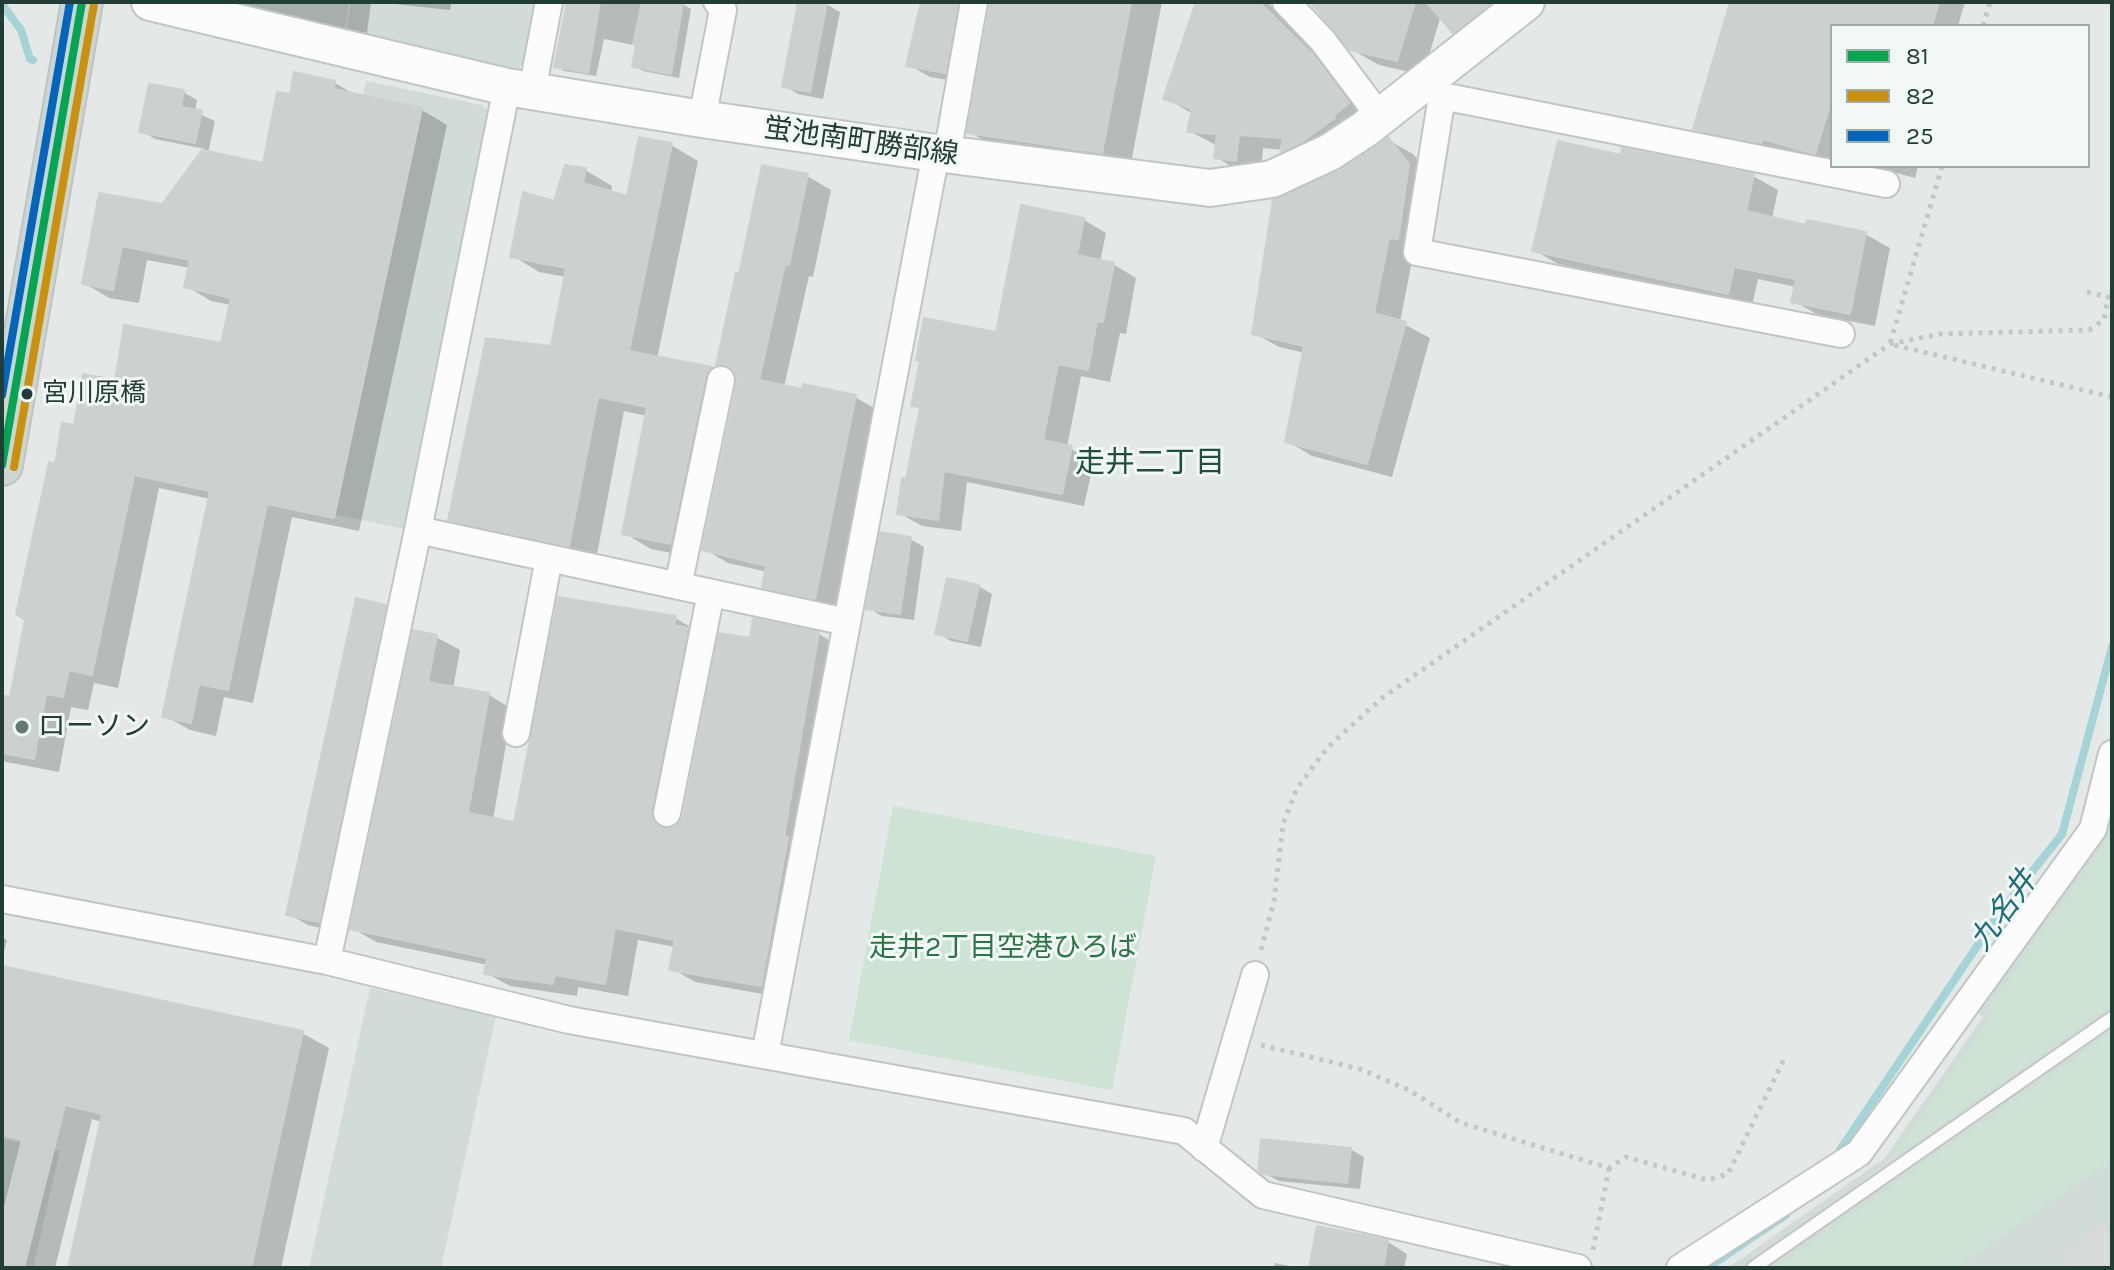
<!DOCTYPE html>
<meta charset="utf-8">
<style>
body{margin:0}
#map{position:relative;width:2114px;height:1270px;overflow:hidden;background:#e4e9e7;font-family:Karla,sans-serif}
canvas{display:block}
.frame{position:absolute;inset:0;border:4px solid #213d35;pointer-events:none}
.legend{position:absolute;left:1830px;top:24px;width:260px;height:144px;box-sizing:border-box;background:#f2f8f5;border:2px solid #9eada8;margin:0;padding:10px 14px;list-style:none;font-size:24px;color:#213d35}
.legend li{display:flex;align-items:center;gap:16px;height:40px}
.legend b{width:40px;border:2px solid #9eada8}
</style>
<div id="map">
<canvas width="2114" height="1270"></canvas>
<div class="frame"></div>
<ul class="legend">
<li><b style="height:10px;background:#00a651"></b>81</li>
<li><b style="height:10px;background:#cc910b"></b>82</li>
<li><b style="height:10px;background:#0065bd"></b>25</li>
</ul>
</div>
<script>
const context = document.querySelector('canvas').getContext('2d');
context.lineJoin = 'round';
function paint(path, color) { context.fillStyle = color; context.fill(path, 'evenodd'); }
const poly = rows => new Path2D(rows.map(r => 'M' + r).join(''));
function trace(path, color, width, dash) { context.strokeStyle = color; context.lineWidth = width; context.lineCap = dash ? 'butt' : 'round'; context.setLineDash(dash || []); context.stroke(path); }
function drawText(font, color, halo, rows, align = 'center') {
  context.font = font + ' Karla,"Noto Sans JP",sans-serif'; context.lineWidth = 6; context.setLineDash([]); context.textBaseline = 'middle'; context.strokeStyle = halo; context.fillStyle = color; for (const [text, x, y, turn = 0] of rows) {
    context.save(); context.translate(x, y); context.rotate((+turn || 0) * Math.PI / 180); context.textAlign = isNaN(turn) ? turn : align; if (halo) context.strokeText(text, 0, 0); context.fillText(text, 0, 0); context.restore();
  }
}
paint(poly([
 [202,2,349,2,345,28,269,16],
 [351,2,539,2,532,51,517,72,347,28],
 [366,81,482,105,490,113,404,529,170,480,222,344,245,231,331,248],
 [2112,818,2112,1268,1728,1268,1885,1158,1983,1017,1977,1012],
 [370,988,496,1016,441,1268,309,1268],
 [2,1139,60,1151,33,1268,2,1268]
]), '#d1dbd7');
paint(poly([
 [893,806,1156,856,1112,1090,849,1040],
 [2112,833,2112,1005,1888,1162,1993,1014,1987,1009],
 [2112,1032,2112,1160,1957,1268,1774,1268]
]), '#cde3d3');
paint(poly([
 [221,2,371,2,367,33,300,24],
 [376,2,452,2,450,10],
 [568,2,684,2,684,5,691,9,679,78,643,71,634,66,638,46,604,39,596,76,564,71,556,66],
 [800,2,826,4,840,12,823,99,798,94,784,86],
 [923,2,981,2,966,83,930,77,909,65],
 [991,2,1162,2,1130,168,997,148,969,132],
 [1198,2,1267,2,1336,68,1373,118,1307,165,1283,150,1263,148,1261,174,1241,172,1216,157,1218,146,1189,131,1193,114,1165,98],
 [1310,2,1445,2,1423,75,1379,65,1351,49],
 [1458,2,1479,2,1488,13,1460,35,1454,31],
 [1732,2,1965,2,1958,26,1832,26,1832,164,1719,142,1695,128],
 [335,83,359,97,422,110,447,125,359,531,292,517,253,703,224,697,216,736,190,730,165,716,210,499,159,488,118,688,94,683,88,710,71,707,59,772,6,762,2,760,2,697,11,699,57,466,76,427,116,382,223,345,231,305,211,301,186,286,190,268,147,260,139,303,109,298,84,283,162,206,205,149,155,139,142,131,183,92,197,100,195,112,215,121,208,153,264,165,292,97],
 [1388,140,1413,154,1433,180,1414,251,1400,322,1430,338,1392,477,1312,456,1287,441,1305,353,1279,347,1254,333],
 [671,145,698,161,657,359,711,369,737,384,732,392,697,558,651,549,624,533,647,416,624,411,596,560,476,534,450,519,553,348,566,277,539,272,513,256,585,170,612,186,611,194,628,199],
 [1622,157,1753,176,1778,190,1772,219,1808,227,1865,234,1890,248,1875,326,1818,315,1794,301,1796,287,1758,279,1752,306,1558,264,1534,250],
 [1871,166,1918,166,1915,178],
 [807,176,831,190,813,277,809,276,784,387,855,397,879,411,839,611,788,600,764,586,767,572,728,563,704,549,738,385,738,376,718,364,740,276],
 [1084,220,1106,233,1100,262,1113,264,1136,278,1126,334,1120,333,1110,382,1081,376,1067,447,1094,461,1084,506,967,482,961,531,922,526,899,513,921,409,914,405,997,334],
 [910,539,924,547,914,620,882,616,868,608],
 [978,586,992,594,981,647,951,641,938,633],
 [385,607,405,618,339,932,308,925,288,914],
 [675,618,699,632,711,643,674,828,680,826,751,641,755,621,819,634,842,648,785,998,695,982,671,968,675,947,638,940,628,996,578,987,577,996,510,986,486,973,488,965,376,942,352,928,436,637,460,650,453,689,489,695,512,709,493,820,516,824],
 [2,937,7,940,2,960],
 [2,969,302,1033,329,1048,281,1268,70,1268,102,1122,92,1119,55,1268,2,1268],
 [1350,1149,1364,1157,1360,1189,1279,1181,1264,1173],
 [1388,1242,1407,1254,1404,1268,1311,1268],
 [1275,1263,1299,1268,1274,1268]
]), '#0003');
trace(poly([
 [2,4,21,30,30,59,33,60],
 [1840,1150,1998,915,2062,834,2112,647],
 [1707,1268,1786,1215]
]), '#a4d3d8', 8);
trace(poly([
 [2103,1268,2112,1262]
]), '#d6dad8', 76);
const building = poly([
 [567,2,600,2,588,73,554,67,567,2],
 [642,2,683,2,671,74,632,67,636,44,633,44,642,2],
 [798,2,827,2,810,92,782,87,798,2],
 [921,2,958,2,945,73,906,66,921,2],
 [990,2,1131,2,1102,153,967,133,990,2],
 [1196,2,1259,2,1313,55,1349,103,1333,116,1335,118,1303,141,1280,152,1283,138,1239,135,1236,161,1214,158,1217,134,1187,132,1192,109,1163,99,1196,2],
 [1310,2,1415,2,1397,61,1350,50,1310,2],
 [1426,2,1492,2,1453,33,1426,2],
 [1730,2,1939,2,1932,26,1832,26,1832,98,1815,154,1762,139,1761,143,1693,129,1730,2],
 [294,72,335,81,334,89,422,108,334,518,267,504,228,690,199,684,191,723,162,717,210,491,134,475,92,675,69,670,63,697,46,694,34,759,2,753,2,695,10,697,25,620,16,614,49,462,55,464,62,423,74,425,83,374,115,380,124,325,221,343,231,298,184,287,190,260,122,246,113,290,82,284,99,193,162,204,202,150,263,163,277,92,290,94,294,72],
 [149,84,184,90,181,107,202,111,195,143,139,132,149,84],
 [639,137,672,143,629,351,712,367,705,377,670,544,622,534,647,407,598,397,569,546,448,520,486,338,551,346,566,268,510,257,523,192,554,201,565,165,586,168,583,183,627,196,639,137],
 [1388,137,1409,164,1398,239,1389,238,1374,313,1406,322,1367,464,1285,442,1304,346,1252,334,1273,200,1339,171,1388,137],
 [1558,141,1621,155,1622,148,1754,174,1746,211,1806,225,1807,220,1866,232,1850,314,1791,302,1796,279,1734,267,1728,294,1532,251,1558,141],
 [762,165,808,174,789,265,785,264,759,380,802,389,803,384,856,395,815,599,762,587,766,566,702,550,737,382,736,374,731,368,723,364,716,365,736,273,739,274,762,165],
 [1021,205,1084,218,1077,255,1114,263,1103,322,1097,321,1088,370,1058,364,1043,440,1072,446,1062,494,944,471,938,520,897,514,902,478,906,479,920,407,911,406,920,361,916,360,924,318,996,332,1021,205],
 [880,532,911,537,900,614,866,609,880,532],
 [947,578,979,585,967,641,935,634,947,578],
 [558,597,676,616,674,625,688,628,651,810,656,824,665,829,678,824,683,816,719,633,750,638,753,618,819,632,784,836,788,837,761,986,669,970,675,940,615,928,605,984,555,975,553,984,484,974,487,958,350,929,413,630,437,635,428,682,489,693,468,813,514,822,558,597],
 [356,598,386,605,319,922,286,915,356,598],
 [2,966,303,1031,251,1268,68,1268,102,1114,65,1105,24,1268,2,1268,2,1219,22,1140,2,1135,2,966],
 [1261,1139,1351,1148,1347,1183,1263,1174,1258,1170,1261,1139],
 [1317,1226,1388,1240,1383,1268,1309,1268,1317,1226]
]);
paint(building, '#cbd1ce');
trace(building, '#cdd2d0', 2);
const lane = poly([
 [1753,1268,2112,1018]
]);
const street = poly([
 [1286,2,1323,41,1380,117],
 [1433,83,1442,96,1886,184],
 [532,91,549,2],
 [1442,96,1417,252,1841,334],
 [702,119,723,10,717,2],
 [947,155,974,2],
 [418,530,847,622],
 [678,586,721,380],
 [516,733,549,558],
 [667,813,711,593],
 [2,899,327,961,569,1020,1184,1131,1263,1195,1578,1268],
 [327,961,418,530,507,87],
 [765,1055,936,153],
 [1204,1148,1255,975],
 [1680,1268,1859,1153,2093,829,2112,754]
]);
const secondary = poly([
 [150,2,507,87,702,119,936,153,1210,188,1272,179,1330,152,1365,129,1526,2]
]);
const primary = poly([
 [2,465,82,2]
]);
trace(lane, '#c1c6c4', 16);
trace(street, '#c1c6c4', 30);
trace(secondary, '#bfc7c4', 40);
trace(primary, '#bcc5c2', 44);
trace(poly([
 [1983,26,1990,2],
 [1942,166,1890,344,2112,397],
 [2087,292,2112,298],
 [1261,950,1274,901,1283,824,1297,788,1328,747,1382,698,1890,344,1940,334,2089,330,2104,320,2108,297],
 [1261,1045,1360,1069,1409,1090,1461,1123,1609,1168,1626,1157,1708,1180,1728,1174,1785,1057],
 [1593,1250,1609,1168]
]), '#c1c9c5', 5, [4, 6]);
trace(lane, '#fbfcfb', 12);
trace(street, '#fbfcfb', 26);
trace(secondary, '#fbfcfb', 36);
trace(primary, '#cdd5d3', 40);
trace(poly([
 [2,465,82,2]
]), '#00a651', 8);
trace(poly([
 [14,467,94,4]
]), '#cc910b', 8);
trace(poly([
 [2,395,70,2]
]), '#0065bd', 8);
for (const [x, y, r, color] of [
 [27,394,7,"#213d35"],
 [22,727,8,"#657973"]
]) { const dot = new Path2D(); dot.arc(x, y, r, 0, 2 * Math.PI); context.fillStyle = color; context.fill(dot); trace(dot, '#f2f8f5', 3); }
drawText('26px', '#213d35', '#f2f8f5', [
 ["宮川原橋",42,394]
], 'left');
drawText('28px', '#213d35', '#f2f8f5', [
 ["蛍池南町勝部線",861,142,8]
]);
drawText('28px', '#213d35', '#f2f8f5', [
 ["ローソン",38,727]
], 'left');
drawText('28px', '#2b7545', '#f2f8f5', [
 ["走井2丁目空港ひろば",1003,948]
]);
drawText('30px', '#1d5041', '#f2f8f5', [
 ["走井二丁目",1150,463]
]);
drawText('italic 30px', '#1a6d7a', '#f2f8f5', [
 ["九名井",2004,911,-54]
]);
</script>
